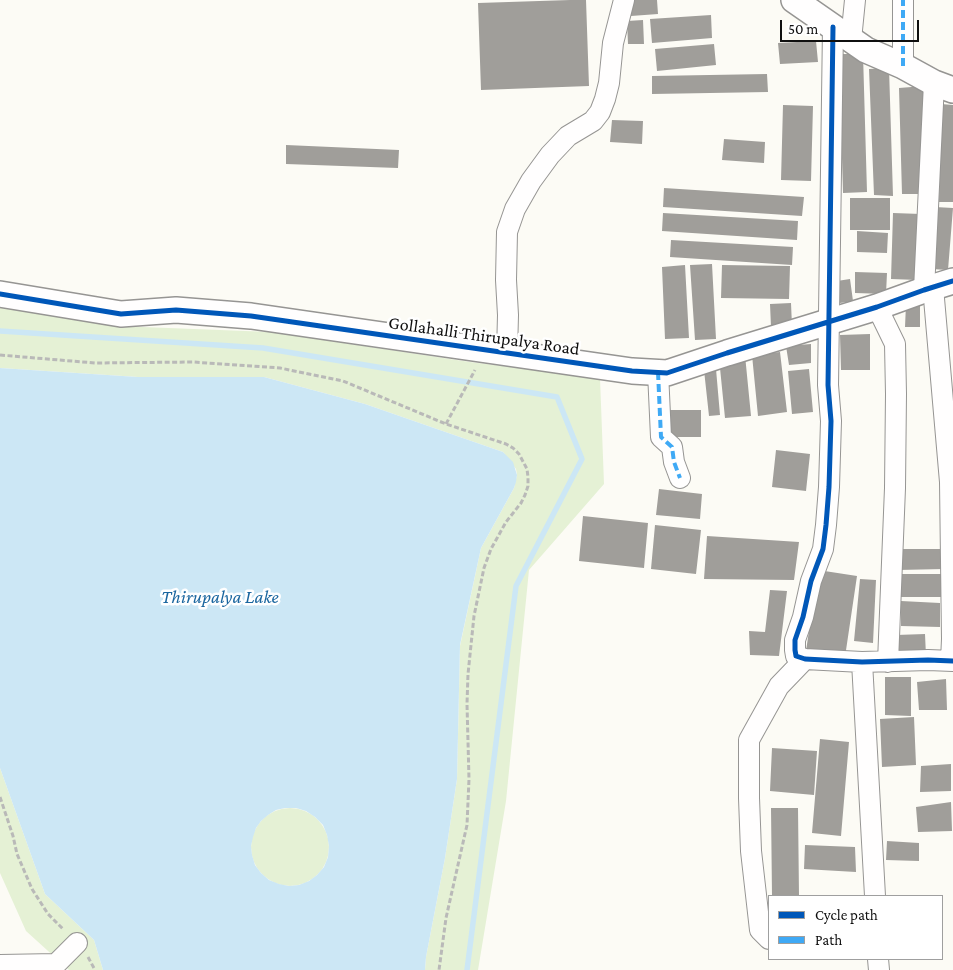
<!DOCTYPE html>
<style>
body{margin:0}
#map{position:relative;width:953px;height:970px;overflow:hidden;background:#fcfbf5;font-family:"Crimson Pro",serif}
canvas{display:block}
.legend{position:absolute;left:768px;top:895px;width:175px;height:65px;box-sizing:border-box;background:#fff;border:1px solid #9f9f9f;margin:0;padding:6px 9px;list-style:none;font-size:15px;color:#0f0f0f}
.legend li{display:flex;align-items:center;gap:10px;height:25px}
.legend b{width:25px;border:1px solid #9f9f9f}
.scale{position:absolute;left:780px;top:20px;width:139px;height:22px;box-sizing:border-box;border:2px solid #0f0f0f;border-top:0;padding-left:6px;font-size:15px;line-height:18px;white-space:nowrap;color:#0f0f0f;-webkit-text-stroke:4px #fff;paint-order:stroke}
</style>
<div id="map">
<canvas width="953" height="970"></canvas>
<ul class="legend">
<li><b style="height:6px;background:#0057b8"></b>Cycle path</li>
<li><b style="height:6px;background:#3fa9f5"></b>Path</li>
</ul>
<div class="scale">50 m</div>
</div>
<script>
const context = document.querySelector('canvas').getContext('2d');
context.lineJoin = 'round';
function paint(path, color) { context.fillStyle = color; context.fill(path, 'evenodd'); }
const poly = rows => new Path2D(rows.map(r => 'M' + r).join(''));
function trace(path, color, width, dash) { context.strokeStyle = color; context.lineWidth = width; context.lineCap = dash ? 'butt' : 'round'; context.setLineDash(dash || []); context.stroke(path); }
function drawText(font, color, halo, rows, align = 'center') {
  context.font = font + ' "Crimson Pro",serif'; context.lineWidth = 5; context.setLineDash([]); context.textBaseline = 'middle'; context.strokeStyle = halo; context.fillStyle = color; for (const [text, x, y, turn = 0] of rows) {
    context.save(); context.translate(x, y); context.rotate((+turn || 0) * Math.PI / 180); context.textAlign = isNaN(turn) ? turn : align; if (halo) context.strokeText(text, 0, 0); context.fillText(text, 0, 0); context.restore();
  }
}
paint(poly([
 [0,306,117,326,271,332,470,362,600,378,604,484,529,570,506,801,478,970,425,970,426,957,445,858,457,779,460,646,481,548,514,488,517,475,516,469,503,452,365,404,264,377,138,377,0,368],
 [0,768,45,894,94,940,103,970,69,970,26,931,0,873],
 '251 847a39 39 0 1 1 78 0a39 39 0 1 1-78 0Z'
]), '#e5f1d5');
paint(poly([
 [0,368,138,377,264,377,365,404,503,452,513,462,517,475,516,482,514,488,481,548,460,645,457,779,445,858,426,957,425,970,103,970,94,940,45,894,0,768],
 [285,808,296,808,306,811,315,817,323,825,327,835,329,846,328,857,324,867,317,875,309,881,299,885,289,886,279,884,269,880,261,873,255,865,252,855,251,846,253,837,256,828,261,821,268,815,276,810]
]), '#cce7f5');
trace(poly([
 [0,331,263,348,557,397,582,459,516,586,467,970]
]), '#cce7f5', 5.5);
paint(poly([
 [570,0,586,0,589,86,481,90,478,3],
 [630,0,657,0,658,14,631,16],
 [711,15,712,38,652,43,650,19],
 [643,20,644,44,628,44,627,21],
 [816,41,818,62,780,64,778,43],
 [714,44,716,65,657,71,655,49],
 [839,54,863,54,867,192,843,193],
 [889,68,893,196,874,195,869,69],
 [767,74,768,92,652,94,652,76],
 [924,86,922,194,902,194,899,88],
 [941,104,953,105,953,202,939,202],
 [783,105,813,106,811,181,781,180],
 [612,120,643,121,642,144,610,142],
 [724,139,765,142,764,163,722,160],
 [286,145,399,150,398,168,286,164],
 [664,188,804,197,802,216,663,207],
 [850,198,890,198,890,230,850,230],
 [935,207,953,208,948,270,931,269],
 [663,213,798,221,797,240,662,231],
 [893,213,921,214,918,280,891,279],
 [857,231,888,233,887,253,857,252],
 [671,240,793,247,792,265,670,257],
 [712,264,716,339,695,340,690,265],
 [685,265,689,338,665,339,662,267],
 [722,265,790,266,789,299,721,298],
 [855,272,887,273,886,294,855,293],
 [850,279,853,301,840,303,837,281],
 [791,303,792,326,771,327,770,304],
 [906,304,920,304,920,327,905,327],
 [870,334,870,370,841,370,840,335],
 [811,344,811,363,789,365,786,346],
 [780,352,787,412,758,416,752,355],
 [745,355,751,416,725,418,719,358],
 [716,369,720,415,709,416,704,370],
 [809,369,813,412,792,414,788,371],
 [665,410,701,410,701,437,664,437],
 [776,450,810,454,806,491,772,487],
 [659,489,702,494,700,519,656,515],
 [583,516,648,523,644,568,579,561],
 [655,525,701,530,696,574,651,569],
 [707,536,799,542,794,580,704,579],
 [898,549,943,549,944,569,898,570],
 [818,570,857,576,845,657,806,651],
 [901,574,942,574,942,597,901,597],
 [860,579,876,580,873,643,854,641],
 [770,590,787,591,779,656,750,655,749,631,765,632],
 [901,601,940,603,940,627,901,626],
 [925,634,926,656,896,659,896,635],
 [885,677,911,677,911,716,885,715],
 [946,679,947,710,919,710,917,682],
 [914,717,916,765,882,767,880,719],
 [820,739,849,742,841,836,812,833],
 [772,748,817,751,814,795,770,791],
 [951,764,951,791,920,792,921,766],
 [951,802,952,831,918,832,916,807],
 [771,808,798,808,799,896,772,896],
 [887,841,919,843,919,861,886,860],
 [805,845,855,847,856,872,804,869]
]), '#a09e9a');
const minor = poly([
 [833,27,828,385,831,421,829,487,826,525,823,549,811,581,803,617,795,640,795,650,796,656,805,659,862,662,928,660,953,661],
 [851,40,855,0],
 [903,66,903,0],
 [933,287,950,482,952,639,951,661],
 [924,290,934,83],
 [877,307,895,344,896,394,895,488,888,662],
 [507,353,508,315,506,280,507,232,515,209,531,181,550,155,568,136,593,121,600,112,605,99,609,83,613,43,624,0],
 [658,372,661,437,672,447,674,462,680,478],
 [862,662,875,896],
 [769,939,760,930,751,851,749,798,749,740,779,686,805,659],
 [878,959,879,970],
 [0,965,56,964,77,943]
]);
const tertiary = poly([
 [794,0,866,50,903,66,934,83,953,90],
 [0,294,121,314,176,310,251,316,632,371,667,373,727,353,877,307,924,290,953,281]
]);
trace(minor, '#969593', 22);
trace(tertiary, '#969593', 28);
trace(poly([
 [0,355,95,363,193,362,280,368,343,381,446,424,506,444,513,448,519,454,527,469,528,477,528,486,525,495,521,503,506,522,491,549,484,568,474,616,468,674,467,704,469,779,467,825,446,918,439,970],
 [446,424,475,370],
 [0,797,13,836,17,854,32,889,48,914,64,930],
 [88,957,95,970]
]), '#b9b9b8', 3, [5, 2.5]);
trace(minor, '#fffefe', 20);
trace(tertiary, '#fffefe', 25);
trace(poly([
 [903,66,903,0],
 [658,372,661,437,672,447,674,462,680,478]
]), '#3fa9f5', 4, [8, 4]);
trace(poly([
 [833,27,828,385,831,421,829,487,826,525,823,549,811,581,803,617,795,640,795,650,796,656,805,659,862,662,928,660,953,661],
 [0,294,121,314,176,310,251,316,632,371,667,373,727,353,877,307,924,290,953,281]
]), '#0057b8', 5);
drawText('18px', '#0f0f0f', '#fff', [
 ["Gollahalli Thirupalya Road",484,336,8]
]);
drawText('italic 19px', '#1a669f', '#fff', [
 ["Thirupalya Lake",220,597]
]);
</script>
